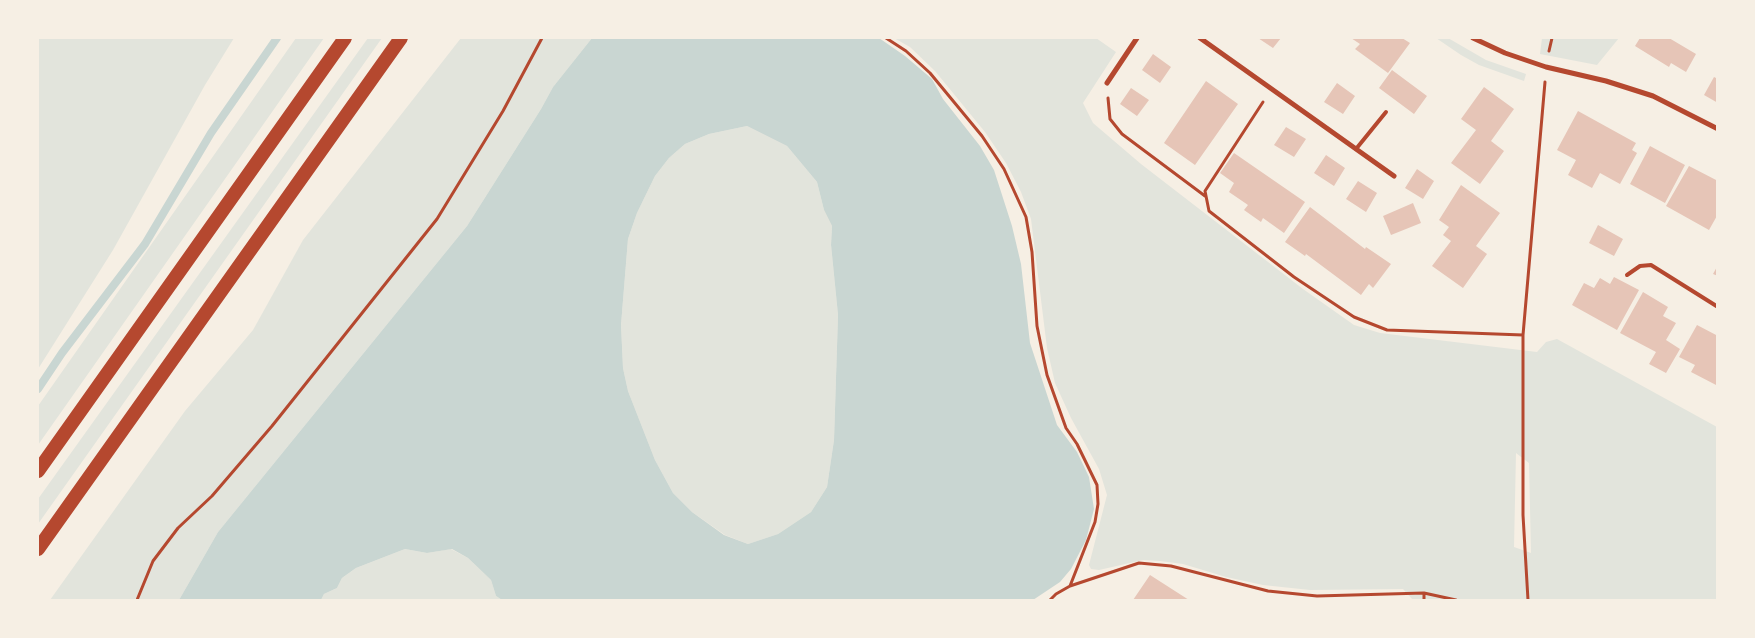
<!DOCTYPE html>
<style>
body{margin:0}
#map{position:relative;width:1755px;height:638px;overflow:hidden;background:#f6efe4;font-family:Lato,sans-serif}
canvas{display:block}
.frame{position:absolute;inset:0;border:39px solid #f6efe4;pointer-events:none}
</style>
<div id="map">
<canvas width="1755" height="638"></canvas>
<div class="frame"></div>
</div>
<script>
const context = document.querySelector('canvas').getContext('2d');
context.lineJoin = 'round';
function paint(path, color) { context.fillStyle = color; context.fill(path, 'evenodd'); }
const poly = rows => new Path2D(rows.map(r => 'M' + r).join(''));
function trace(path, color, width, dash) { context.strokeStyle = color; context.lineWidth = width; context.lineCap = dash ? 'butt' : 'round'; context.setLineDash(dash || []); context.stroke(path); }
paint(poly([
 [38,38,234,38,205,85,113,250,38,369],
 [296,38,324,38,38,445,38,406],
 [368,38,382,38,38,524,38,499],
 [461,38,592,38,553,87,541,109,467,226,218,532,179,600,50,600,185,411,253,330,303,240],
 [894,38,1096,38,1116,52,1083,103,1093,123,1141,164,1303,289,1354,325,1380,333,1537,352,1546,342,1557,339,1717,427,1717,600,1413,600,1403,589,1310,590,1263,585,1226,577,1183,564,1160,561,1143,560,1099,570,1091,569,1089,565,1107,495,1099,469,1071,418,1055,383,1047,348,1031,219,1021,192,1006,163,985,132,935,71,910,47],
 [1516,453,1529,463,1531,553,1514,547],
 [1436,38,1448,38,1486,60,1526,74,1524,81,1479,65,1461,55],
 [1542,38,1619,38,1597,65,1540,54],
 [747,126,787,146,817,182,824,210,832,226,831,245,838,315,834,440,827,487,811,512,778,534,748,544,725,535,692,512,673,493,655,460,628,391,623,368,621,325,628,239,637,213,655,176,669,158,685,144,709,134],
 [405,549,427,553,451,549,468,558,491,580,496,596,502,600,321,600,324,594,337,588,342,578,356,568]
]), '#e2e4dc');
paint(poly([
 [592,38,879,38,905,56,932,79,943,99,980,146,994,170,1012,226,1021,264,1030,343,1057,425,1077,452,1089,477,1094,509,1086,540,1071,569,1060,582,1033,600,502,600,496,596,491,580,468,558,452,549,427,553,405,549,356,568,342,578,337,588,324,594,321,600,179,600,218,532,467,226,541,109,553,87],
 [747,126,787,146,817,182,824,210,832,226,831,245,838,315,834,440,827,487,811,512,778,534,748,544,724,535,692,512,673,493,655,460,628,391,623,368,621,325,628,239,637,213,655,176,669,158,685,144,709,134]
]), '#c9d6d2');
trace(poly([
 [38,389,62,353,145,244,211,133,277,38]
]), '#c9d6d2', 8);
paint(poly([
 [1258,38,1281,38,1273,48],
 [1351,38,1402,38,1410,43,1388,73,1355,49,1360,44],
 [1640,38,1669,38,1696,54,1686,72,1671,63,1669,67,1635,46],
 [1153,54,1171,67,1160,83,1142,70],
 [1392,70,1427,96,1414,114,1379,88],
 [1714,77,1718,79,1718,103,1704,95],
 [1206,81,1238,104,1195,165,1164,143],
 [1337,83,1355,96,1343,114,1324,102],
 [1484,87,1514,109,1491,141,1504,151,1480,184,1451,163,1476,130,1461,119],
 [1131,88,1149,100,1137,116,1120,104],
 [1578,111,1636,143,1632,150,1637,153,1620,184,1600,173,1592,188,1568,175,1576,160,1557,150],
 [1286,127,1306,139,1294,157,1274,145],
 [1650,146,1685,165,1665,203,1630,184],
 [1234,153,1305,202,1284,233,1263,218,1261,222,1244,210,1248,205,1229,192,1234,183,1220,173],
 [1326,155,1345,168,1334,186,1314,173],
 [1689,166,1718,181,1718,214,1709,230,1666,206],
 [1417,169,1434,181,1423,199,1405,188],
 [1358,181,1377,193,1366,212,1346,199],
 [1461,185,1500,213,1476,246,1487,254,1463,288,1432,266,1451,241,1443,235,1449,227,1439,220],
 [1413,203,1421,223,1391,235,1383,216],
 [1310,207,1365,249,1366,247,1391,264,1373,288,1369,284,1361,295,1306,254,1305,256,1285,242],
 [1598,225,1623,239,1614,256,1589,243],
 [1718,265,1718,276,1713,274],
 [1614,277,1639,290,1617,330,1572,305,1584,283,1594,288,1600,278,1610,284],
 [1643,292,1668,307,1663,316,1676,323,1666,340,1680,349,1666,373,1649,364,1656,352,1620,333],
 [1697,325,1718,336,1718,386,1691,372,1695,365,1679,357],
 [1150,575,1189,600,1133,600]
]), '#e6c5b7');
trace(poly([
 [886,38,906,51,930,73,982,136,1004,169,1026,217,1032,252,1037,326,1047,375,1066,428,1077,444,1097,485,1098,504,1095,522,1070,586],
 [1549,51,1552,38],
 [1108,98,1110,119,1122,134,1205,196],
 [1263,102,1205,191,1209,211,1294,277,1354,317,1387,330,1523,335],
 [137,600,153,561,178,528,212,496,272,426,437,219,503,111,542,38],
 [1050,600,1056,594,1070,586,1139,563,1171,566,1268,591,1317,596,1424,593,1456,600],
 [1424,600,1424,593],
 [1528,600,1523,515,1523,335,1545,82]
]), '#b5482f', 3);
trace(poly([
 [1356,149,1386,112],
 [1627,275,1640,266,1651,265,1718,307]
]), '#b5482f', 4);
trace(poly([
 [1200,38,1394,176],
 [1473,38,1505,53,1546,67,1606,81,1653,96,1718,129],
 [1107,83,1137,38]
]), '#b5482f', 5);
trace(poly([
 [38,471,345,38],
 [38,549,401,38]
]), '#b5482f', 14);
</script>
